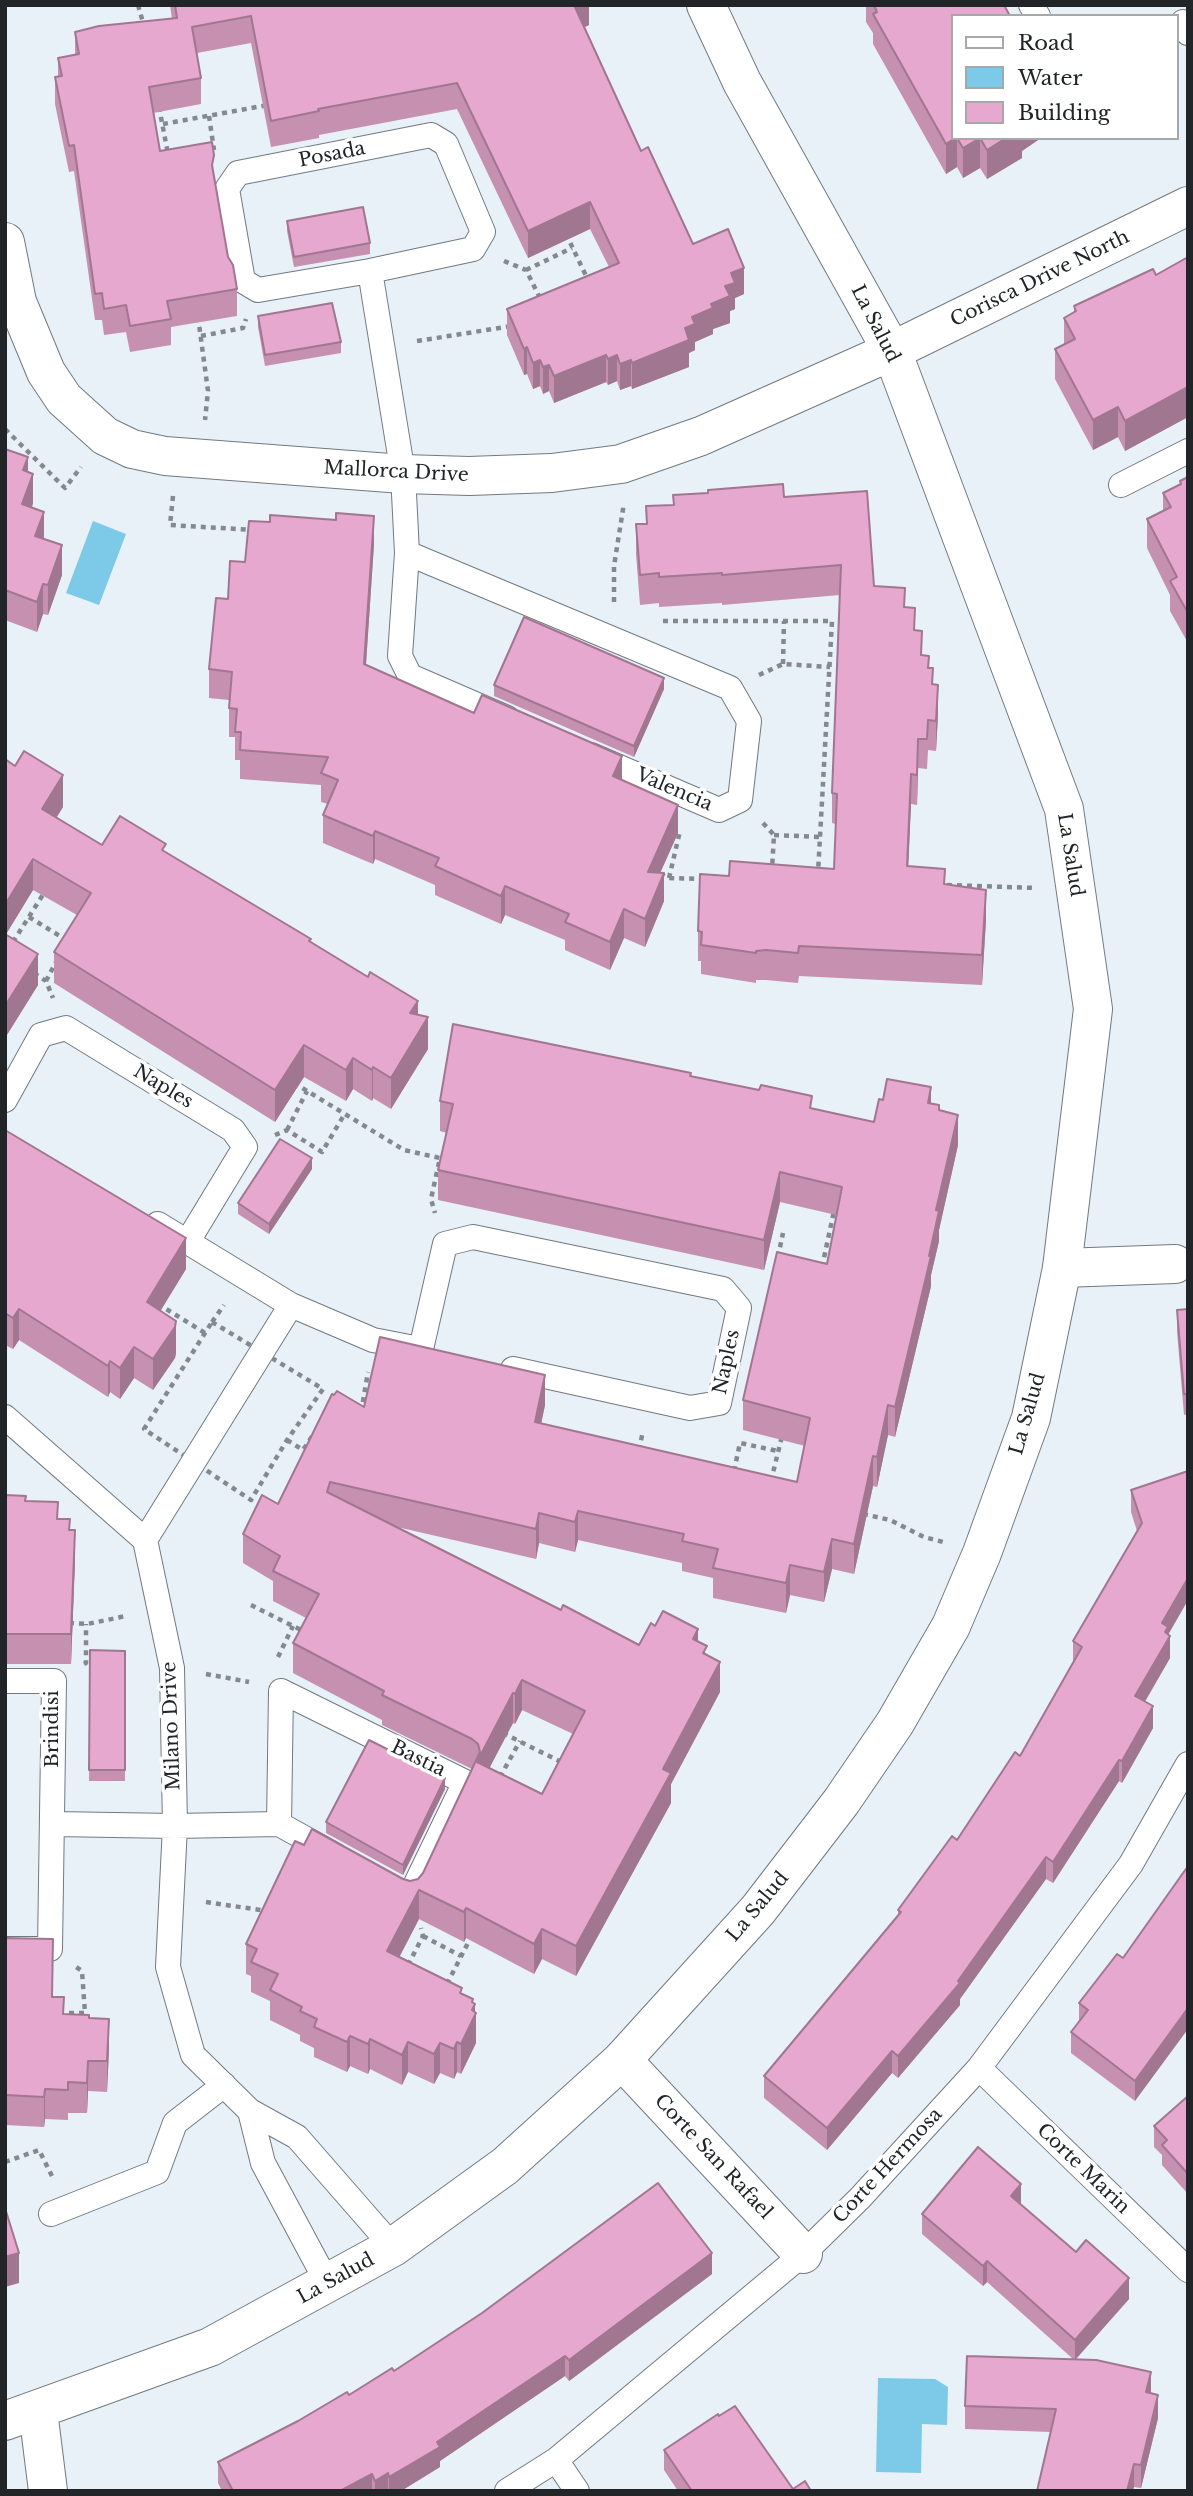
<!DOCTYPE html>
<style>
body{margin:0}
#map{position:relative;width:1193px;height:2496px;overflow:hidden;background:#e8f0f8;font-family:"Libre Baskerville",serif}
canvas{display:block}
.frame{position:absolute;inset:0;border:7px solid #222528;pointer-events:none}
.legend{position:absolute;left:951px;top:14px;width:228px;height:126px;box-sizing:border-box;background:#fff;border:2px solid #a7a8a9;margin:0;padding:9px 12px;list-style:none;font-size:21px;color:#222528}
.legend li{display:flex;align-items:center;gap:14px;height:35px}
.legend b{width:35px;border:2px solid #a7a8a9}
</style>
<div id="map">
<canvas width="1193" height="2496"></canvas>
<div class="frame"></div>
<ul class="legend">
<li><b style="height:9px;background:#fff"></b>Road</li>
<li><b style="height:19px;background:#7dcae8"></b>Water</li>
<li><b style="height:19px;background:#e6a8ce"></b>Building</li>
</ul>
</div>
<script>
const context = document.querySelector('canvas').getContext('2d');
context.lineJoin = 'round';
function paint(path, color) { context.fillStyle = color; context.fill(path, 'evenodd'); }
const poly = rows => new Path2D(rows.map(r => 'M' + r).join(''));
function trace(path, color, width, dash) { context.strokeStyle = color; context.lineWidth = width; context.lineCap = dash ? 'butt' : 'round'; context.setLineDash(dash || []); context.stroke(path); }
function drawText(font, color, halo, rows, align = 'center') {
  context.font = font + ' "Libre Baskerville",serif'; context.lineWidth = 7; context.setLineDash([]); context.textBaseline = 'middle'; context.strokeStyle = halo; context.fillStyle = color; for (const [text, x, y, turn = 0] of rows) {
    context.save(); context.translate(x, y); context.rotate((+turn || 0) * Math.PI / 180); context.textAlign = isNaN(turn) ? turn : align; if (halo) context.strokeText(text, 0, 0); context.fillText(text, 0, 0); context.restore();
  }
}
paint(poly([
 [93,521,126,534,99,605,66,593],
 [878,2378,935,2379,948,2387,947,2425,922,2424,921,2473,876,2472]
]), '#7dcae8');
const lane = poly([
 [1031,5,1038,16],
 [1183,22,1188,33],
 [431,135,446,144,483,232,473,249,370,271,258,290,243,281,227,189,238,173,431,135],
 [370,271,403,474,407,553,400,656,410,676,507,718],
 [1121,485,1188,451],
 [407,553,730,688,749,721,740,800,719,810,591,755],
 [5,1100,41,1035,66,1028,233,1130,245,1147,188,1241],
 [158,1224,291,1305,373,1340,409,1347],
 [421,1349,445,1244,473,1237,723,1289,739,1308,719,1403,690,1408,513,1369],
 [5,1417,145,1540,172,1668,175,1826,168,1967,193,2055,250,2111,297,2137,393,2247],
 [145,1540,291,1305],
 [5,1681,54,1681,50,1949,5,1949],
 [53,1824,175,1826,279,1824,335,1855],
 [279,1824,281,1691,465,1782,410,1896,400,1891],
 [979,2068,1188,2270],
 [250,2111,263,2163,328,2284],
 [51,2214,157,2172,175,2123,224,2085],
 [556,2460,577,2491],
 [507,2491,556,2460,803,2254,860,2198,979,2068,1131,1864,1188,1764]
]);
const street = poly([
 [5,242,17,302,46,372,64,399,105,436,132,449,165,456,403,474,469,476,552,473,621,464,701,436,892,351,1188,206],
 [1062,1268,1175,1264],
 [622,2060,803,2254]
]);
const secondary = poly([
 [38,2411,48,2491],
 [5,2421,210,2347,393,2247,505,2166,622,2060,758,1910,841,1802,895,1723,951,1626,982,1553,1031,1418,1062,1268,1093,1009,1064,809,892,351,742,82,706,5]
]);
trace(lane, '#727a80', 26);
trace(street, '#727a80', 40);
trace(secondary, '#727a80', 40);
trace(poly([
 [138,5,144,26],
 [159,107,168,154],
 [209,116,214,150],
 [163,124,268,105],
 [566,234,588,280],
 [504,261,526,270,541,300],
 [526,270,572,248],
 [198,317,208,391,205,420],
 [201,336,243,328,246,319],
 [417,341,512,326],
 [5,429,65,488,81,467],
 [173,496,170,525,254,530],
 [614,602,614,566,624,503],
 [663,621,832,621,818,873],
 [783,664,784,621],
 [759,675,783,664,830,667],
 [763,823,774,835,772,869],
 [774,835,820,837],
 [660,874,669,878,703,879],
 [669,878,680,831],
 [947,885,1036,888],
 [29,917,68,941],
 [13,942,44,893],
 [34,973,46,981,53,998],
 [46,981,57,960],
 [294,1083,404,1150,440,1158,431,1199,435,1213],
 [287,1130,307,1091],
 [275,1135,287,1130,322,1152,344,1115],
 [778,1257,783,1233],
 [822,1267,834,1211],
 [158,1304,205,1333],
 [212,1322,323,1389,287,1440,251,1500,144,1429,212,1322],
 [212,1322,224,1305],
 [358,1410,362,1407,368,1372],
 [287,1440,303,1450,313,1435],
 [639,1450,643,1431],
 [734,1471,740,1443,778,1451],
 [771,1481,782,1436],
 [863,1514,890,1520,924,1537,943,1542],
 [251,1605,305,1632],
 [69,1623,87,1624,126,1616],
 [278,1657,293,1626],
 [84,1664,86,1663,86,1624],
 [206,1674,249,1682],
 [503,1733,561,1762],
 [500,1777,520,1741],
 [206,1902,267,1911],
 [423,1936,461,1956],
 [408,1965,423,1936,421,1928],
 [447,1984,472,1935],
 [59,2013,85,2013,82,1971,76,1967],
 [5,2162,39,2150,53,2178]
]), '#84898f', 4.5, [5, 5]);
trace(lane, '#fff', 24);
trace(street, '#fff', 38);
trace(secondary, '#fff', 38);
paint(poly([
 [170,5,589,5,589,25,583,28,641,151,693,244,744,294,735,298,735,309,730,311,730,323,713,329,713,334,695,342,695,350,689,353,689,367,632,389,631,386,620,390,617,381,608,385,606,382,554,403,549,391,543,394,540,386,533,389,527,374,524,375,507,335,507,309,609,267,590,229,528,258,457,109,319,135,319,138,271,147,251,43,197,53,201,78,201,104,153,113,160,151,214,176,228,257,237,289,237,316,171,327,171,345,130,352,126,332,104,335,102,320,95,320,74,171,69,172,55,104,55,77,58,77,58,58,75,55,75,32,172,19],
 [866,5,1004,5,953,138,1041,138,1022,151,1022,158,987,179,980,168,963,178,957,167,946,174,873,44,873,33,866,22],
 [287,221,370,243,370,254,294,267,287,231],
 [1188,257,1188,417,1125,451,1118,437,1093,450,1055,379,1055,349,1064,344,1064,318,1074,313,1074,306,1156,275],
 [258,316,341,342,341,353,265,366,258,327],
 [5,449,28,472,33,503,32,508,44,539,62,575,48,615,43,614,37,632,5,620],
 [1188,477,1188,643,1170,611,1170,595,1147,548,1147,519,1163,510,1163,493,1180,485,1180,481],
 [673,495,784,497,874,586,905,607,915,630,922,655,929,668,933,684,938,714,936,751,928,750,927,769,918,768,917,805,911,804,908,866,945,884,986,920,982,985,799,976,798,983,766,980,756,980,756,983,701,974,701,961,698,961,698,931,729,876,834,869,836,824,832,823,832,793,840,595,722,605,722,603,659,607,659,603,640,605,636,554,636,524,646,524,646,506,673,505],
 [374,544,366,665,622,780,678,833,660,873,664,901,645,947,624,938,610,970,565,950,565,940,505,915,501,924,435,895,435,885,375,859,373,864,323,843,323,815,328,804,321,802,321,785,240,779,240,760,235,760,235,737,229,737,229,700,209,698,209,669,228,599,245,562],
 [494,685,664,689,634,757,494,696],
 [5,759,63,807,57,817,102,845,166,853,311,942,418,1015,428,1049,391,1109,373,1098,372,1101,353,1089,346,1101,304,1077,275,1122,54,983,54,952,77,915,33,890,6,934,38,985,5,1038],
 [691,1077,812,1108,874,1122,931,1104,939,1111,958,1145,939,1230,939,1241,931,1275,931,1286,895,1437,888,1435,877,1487,873,1486,854,1574,832,1569,824,1602,790,1595,786,1613,713,1598,713,1578,682,1571,682,1563,578,1540,575,1552,539,1543,536,1559,397,1527,561,1610,639,1645,655,1626,698,1642,707,1655,720,1692,671,1784,671,1803,576,1976,542,1959,534,1974,466,1938,464,1942,419,1919,399,1957,462,1994,473,2003,475,2012,476,2043,461,2074,457,2072,454,2079,440,2073,434,2084,408,2072,402,2085,370,2069,368,2074,350,2066,347,2072,314,2057,314,2048,300,2041,300,2035,270,2020,270,2001,251,1992,251,1976,246,1974,246,1944,304,1845,403,1879,410,1881,418,1879,423,1873,472,1769,382,1725,382,1720,293,1673,293,1643,306,1618,273,1601,273,1581,243,1563,243,1534,278,1504,364,1407,545,1405,541,1424,797,1482,805,1446,743,1430,743,1400,827,1264,836,1215,780,1202,764,1270,438,1200,438,1170,447,1133,440,1131,440,1101],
 [522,1710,573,1734,542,1794,489,1768,513,1723,515,1724],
 [5,1130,186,1269,160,1311,176,1353,175,1358,153,1390,134,1378,120,1399,110,1392,108,1397,19,1340,13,1349,5,1345],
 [312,1169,269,1234,238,1214,238,1203],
 [1188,1309,1188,1414,1184,1415,1177,1331,1177,1310],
 [1131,1490,1188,1600,1168,1634,1170,1658,1145,1702,1153,1728,1122,1783,1119,1781,1053,1883,1046,1879,960,1999,960,2005,898,2078,892,2073,827,2150,764,2098,764,2076,898,1917,898,1910,957,1840,1020,1756,1073,1663,1073,1641,1137,1531,1131,1512],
 [5,1495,26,1501,58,1519,70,1530,75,1560,71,1664,5,1664],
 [90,1650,125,1651,125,1781,89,1781],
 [445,1789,403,1875,326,1833,326,1822],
 [1188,1866,1135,2101,1071,2053,1071,2032,1079,2022,1079,2003,1123,1958],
 [5,1938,53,1969,52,1997,64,2014,89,2018,109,2049,107,2092,88,2091,87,2113,68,2113,68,2120,45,2119,44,2127,5,2125],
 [1188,2096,1188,2194,1162,2165,1162,2155,1154,2147,1154,2126],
 [1021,2205,1129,2299,1076,2359,1151,2394,1158,2418,1141,2488,1134,2487,1051,2432,965,2429,965,2406,1073,2359,987,2282,983,2286,922,2234,922,2214],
 [712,2274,569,2381,565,2376,440,2461,440,2467,401,2491,222,2491,218,2483,218,2462,349,2395,394,2371],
 [664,2450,793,2489,811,2491,678,2491,664,2470]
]), '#c690b1');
paint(poly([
 [589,5,589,25,573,32,573,6],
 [955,138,957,138,957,167,946,174,946,144],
 [980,138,980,168,963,178,963,148],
 [1006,138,1041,138,1022,151,1022,158,987,179,987,150],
 [590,202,590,229,528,258,528,231],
 [744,268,744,294,735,298,735,309,730,311,730,323,713,329,713,334,695,342,695,350,689,353,689,367,632,389,632,363,685,328,692,317,711,304,725,286,731,273],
 [527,347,527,374,524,375,524,349],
 [606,355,606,382,554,403,554,376],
 [617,355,617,381,608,385,608,359],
 [540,360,540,386,533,389,533,363],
 [631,360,631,386,620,390,620,364],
 [549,365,549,391,543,394,543,367],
 [1188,387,1188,417,1125,451,1125,421],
 [1118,407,1118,437,1093,450,1093,420],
 [28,457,28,487,23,470],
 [33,474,33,503,22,534,22,504],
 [44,512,44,542,35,536],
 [374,516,374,544,364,693,364,664],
 [62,545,62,575,48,615,48,585],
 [43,584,43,614,37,632,37,602],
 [664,678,664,689,634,757,634,746],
 [938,685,938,714,936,751,936,721],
 [918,739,918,768,917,805,917,775],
 [622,756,622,784,613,776],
 [911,774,911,804,907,896,907,866],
 [63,775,63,807,42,840,42,809],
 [678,805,678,833,648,900,648,872],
 [375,831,375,859,373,864,373,836],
 [33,859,33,890,5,936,5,905],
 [664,873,664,901,645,947,645,919],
 [505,886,505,915,501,924,501,896],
 [986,890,986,920,982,985,982,955],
 [624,909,624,938,610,970,610,942],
 [38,954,38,985,5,1038,5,1006],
 [418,1001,418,1032,410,1013],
 [428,1017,428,1049,391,1109,391,1078],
 [304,1045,304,1077,275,1122,275,1090],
 [353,1058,353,1089,346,1101,346,1070],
 [373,1067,373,1098,372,1101,372,1070],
 [931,1087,931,1117,928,1103],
 [958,1115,958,1145,939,1230,939,1241,931,1275,931,1286,895,1437,895,1407,929,1256,936,1210],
 [312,1158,312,1169,269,1234,269,1224],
 [780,1172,780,1202,764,1270,764,1240],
 [186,1238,186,1269,147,1333,147,1302],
 [19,1309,19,1340,13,1349,13,1318],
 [176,1321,176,1353,175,1358,153,1390,153,1359],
 [134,1347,134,1378,120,1399,120,1368],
 [110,1361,110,1392,108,1397,108,1366],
 [545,1375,545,1405,535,1452,535,1422],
 [888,1405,888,1435,877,1487,877,1457],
 [873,1456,873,1486,854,1574,854,1544],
 [578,1511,578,1540,575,1552,575,1522],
 [539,1513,539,1543,536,1559,536,1529],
 [75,1530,75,1560,71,1664,71,1634],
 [832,1539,832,1569,824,1602,824,1572],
 [790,1565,790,1595,786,1613,786,1583],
 [1188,1578,1188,1600,1168,1635,1170,1636,1170,1658,1135,1718,1135,1696,1162,1623],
 [698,1629,698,1659,693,1639],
 [720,1662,720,1692,671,1784,671,1803,576,1976,576,1946,663,1769],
 [522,1680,522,1710,515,1724,515,1694],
 [513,1693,513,1723,477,1792,477,1762],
 [1153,1706,1153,1728,1122,1783,1122,1761],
 [1119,1760,1119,1781,1053,1883,1053,1862],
 [445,1778,445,1789,403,1875,403,1865],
 [1046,1857,1046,1879,960,1999,960,2005,898,2078,898,2056,958,1981],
 [419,1890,419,1919,387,1981,387,1951],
 [466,1908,466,1938,464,1942,464,1912],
 [542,1929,542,1959,534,1974,534,1944],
 [473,1999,473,2008,475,2004,475,2015,476,2013,476,2043,461,2074,461,2044],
 [1188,2008,1188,2029,1135,2101,1135,2081],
 [109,2019,109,2049,107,2092,107,2061],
 [350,2036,350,2066,347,2072,347,2042],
 [370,2039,370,2069,368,2074,368,2044],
 [408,2042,408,2072,402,2085,402,2055],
 [457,2042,457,2072,454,2079,454,2049],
 [440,2043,440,2073,434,2084,434,2054],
 [892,2051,892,2073,827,2150,827,2128],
 [88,2061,88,2091,87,2113,87,2083],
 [45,2089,45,2119,44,2127,44,2097],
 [1021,2184,1021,2205,1011,2196],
 [19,2253,19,2283,5,2287,5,2257],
 [712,2253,712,2274,569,2381,569,2360],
 [987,2261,987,2282,983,2286,983,2266],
 [1129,2278,1129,2299,1075,2360,1075,2340],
 [565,2356,565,2376,440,2461,440,2467,401,2491,389,2491,389,2477,437,2442],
 [1151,2372,1151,2395,1146,2392],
 [1158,2395,1158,2418,1141,2488,1141,2465],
 [1134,2464,1134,2487,1133,2491,1127,2491],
 [388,2473,388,2491,375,2491,375,2481],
 [372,2474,372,2491,340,2491]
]), '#a17690');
const building = poly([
 [175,5,574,5,641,151,648,147,693,244,728,229,744,268,731,273,735,283,725,286,730,296,711,304,713,308,692,317,695,324,685,328,689,340,632,363,631,360,620,364,617,355,608,359,606,355,554,376,549,365,543,367,540,360,533,363,527,347,524,349,507,309,619,263,590,202,528,231,457,83,318,109,319,111,271,121,251,16,192,27,201,78,149,87,160,151,212,142,214,155,212,165,228,257,233,265,237,289,167,301,171,319,130,326,126,305,104,309,102,293,95,294,74,145,69,146,55,77,62,76,58,58,79,54,75,32,99,26,177,18,175,5],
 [874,5,1004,5,1010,16,953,16,953,138,955,138,946,144,873,14,877,12,874,5],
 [957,138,1006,138,987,150,980,138,963,148,957,138],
 [363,207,370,243,294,257,287,221,363,207],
 [1188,257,1188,387,1125,421,1118,407,1093,420,1055,349,1075,339,1064,318,1076,311,1074,306,1153,269,1156,275,1188,257],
 [332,303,341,342,265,355,258,316,332,303],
 [5,449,28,457,23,470,33,474,22,504,44,512,35,536,62,545,48,585,43,584,37,602,5,590,5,449],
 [1188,477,1188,613,1170,581,1177,577,1147,519,1171,507,1163,493,1181,484,1180,481,1188,477],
 [783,484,784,497,867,491,874,586,905,588,904,607,915,608,914,630,922,631,921,655,929,656,928,668,933,668,932,684,938,685,936,721,928,720,927,739,918,739,917,775,911,774,907,866,945,869,944,884,986,890,982,955,799,946,798,953,766,950,756,951,756,953,701,945,702,932,698,931,700,874,729,876,730,861,834,869,837,794,832,793,841,565,722,575,722,573,659,577,659,573,640,575,636,524,647,524,646,506,674,505,673,495,708,493,708,490,783,484],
 [336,513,374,516,364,664,474,713,482,695,622,756,613,776,678,805,648,872,664,873,645,919,624,909,610,942,565,922,569,914,505,886,501,896,435,866,439,858,375,831,373,836,323,815,338,780,321,773,328,757,240,750,241,732,235,732,237,709,229,708,232,672,209,669,216,598,228,599,230,561,245,562,249,521,270,522,270,515,336,520,336,513],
 [524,617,664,678,634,746,494,685,524,617],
 [24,751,63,775,42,809,102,845,120,816,166,844,162,850,311,939,309,941,368,977,370,972,418,1001,410,1013,428,1017,391,1078,373,1067,372,1070,353,1058,346,1070,304,1045,275,1090,54,952,91,893,33,859,5,905,5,759,15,766,24,751],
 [5,934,38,954,5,1006,5,934],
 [453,1024,691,1073,690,1076,759,1090,761,1085,812,1096,810,1108,874,1122,879,1099,883,1100,887,1079,931,1087,928,1103,939,1105,939,1110,958,1115,936,1210,939,1211,929,1256,931,1256,895,1407,888,1405,877,1457,873,1456,854,1544,832,1539,824,1572,790,1565,786,1583,713,1568,718,1549,682,1541,684,1534,578,1511,575,1522,539,1513,536,1529,330,1482,327,1492,561,1610,563,1605,639,1645,651,1623,655,1626,663,1611,698,1629,693,1639,707,1646,703,1653,720,1662,663,1769,671,1773,576,1946,542,1929,534,1944,466,1908,464,1912,419,1890,387,1951,462,1988,460,1993,473,1999,472,2002,475,2004,472,2010,476,2013,461,2044,457,2042,454,2049,440,2043,434,2054,408,2042,402,2055,370,2039,368,2044,350,2036,347,2042,314,2027,317,2019,300,2011,302,2007,270,1990,278,1974,251,1962,257,1949,246,1944,295,1841,304,1845,312,1829,403,1879,410,1881,418,1879,423,1873,480,1752,478,1744,472,1739,382,1695,384,1691,293,1643,319,1594,273,1571,280,1556,243,1534,262,1495,278,1504,332,1394,334,1395,337,1391,364,1407,380,1337,545,1375,535,1422,797,1482,810,1418,743,1400,777,1252,827,1264,842,1187,780,1172,764,1240,438,1170,453,1104,440,1101,453,1024],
 [522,1680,585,1711,542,1794,477,1762,513,1693,515,1694,522,1680],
 [5,1130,186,1238,147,1302,176,1321,175,1327,153,1359,134,1347,120,1368,110,1361,108,1366,19,1309,13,1318,5,1313,5,1130],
 [280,1139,312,1158,269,1224,238,1203,280,1139],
 [1188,1309,1188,1394,1184,1394,1177,1310,1188,1309],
 [1188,1471,1188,1578,1162,1623,1168,1627,1165,1632,1170,1636,1135,1696,1153,1706,1122,1761,1119,1760,1053,1862,1046,1857,958,1981,960,1983,898,2056,892,2051,827,2128,764,2076,901,1912,898,1910,952,1836,957,1840,1015,1752,1020,1756,1082,1647,1073,1641,1142,1523,1131,1490,1188,1471],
 [5,1495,26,1496,25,1501,58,1502,57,1519,70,1519,69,1530,75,1530,71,1634,5,1634,5,1495],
 [90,1650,125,1651,125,1770,89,1770,90,1650],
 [369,1740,445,1778,403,1865,326,1822,369,1740],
 [1188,1866,1188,2008,1135,2081,1071,2032,1088,2010,1079,2003,1117,1954,1123,1958,1188,1866],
 [5,1938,53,1939,52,1997,64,1997,63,2014,89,2015,89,2018,109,2019,107,2061,88,2061,87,2083,68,2082,68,2090,45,2089,44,2097,5,2095,5,1938],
 [1188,2096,1188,2174,1162,2145,1167,2140,1154,2126,1188,2096],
 [978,2147,1021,2184,1011,2196,1076,2252,1086,2240,1129,2278,1075,2340,987,2261,983,2266,922,2214,978,2147],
 [658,2183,712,2253,569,2360,565,2356,437,2442,440,2447,389,2477,388,2473,375,2481,372,2474,340,2491,233,2491,218,2462,298,2421,347,2392,349,2395,392,2368,394,2371,482,2313,658,2183],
 [5,2208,19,2253,5,2257,5,2208],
 [967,2356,1096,2360,1151,2372,1146,2392,1158,2395,1141,2465,1134,2464,1127,2491,1037,2491,1056,2409,965,2406,967,2356],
 [735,2406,793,2489,805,2481,811,2491,700,2491,699,2490,692,2491,664,2450,718,2414,719,2416,735,2406]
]);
paint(building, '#e6a8ce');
trace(building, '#a17690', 2);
drawText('19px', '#222528', '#fff', [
 ["Posada",332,155,-11],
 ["Corisca Drive North",1040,279,-26],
 ["La Salud",875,324,63],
 ["Mallorca Drive",396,472,3],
 ["Valencia",674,790,23],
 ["La Salud",1070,855,81],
 ["Naples",163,1087,31],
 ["Naples",727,1362,-78],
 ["La Salud",1028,1414,-74],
 ["Milano Drive",172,1726,-92],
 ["Brindisi",53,1729,-90],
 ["Bastia",418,1759,26],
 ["La Salud",758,1907,-50],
 ["Corte San Rafael",713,2157,47],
 ["Corte Hermosa",888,2166,-47],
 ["Corte Marin",1083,2169,44],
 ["La Salud",336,2279,-29]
]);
</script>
